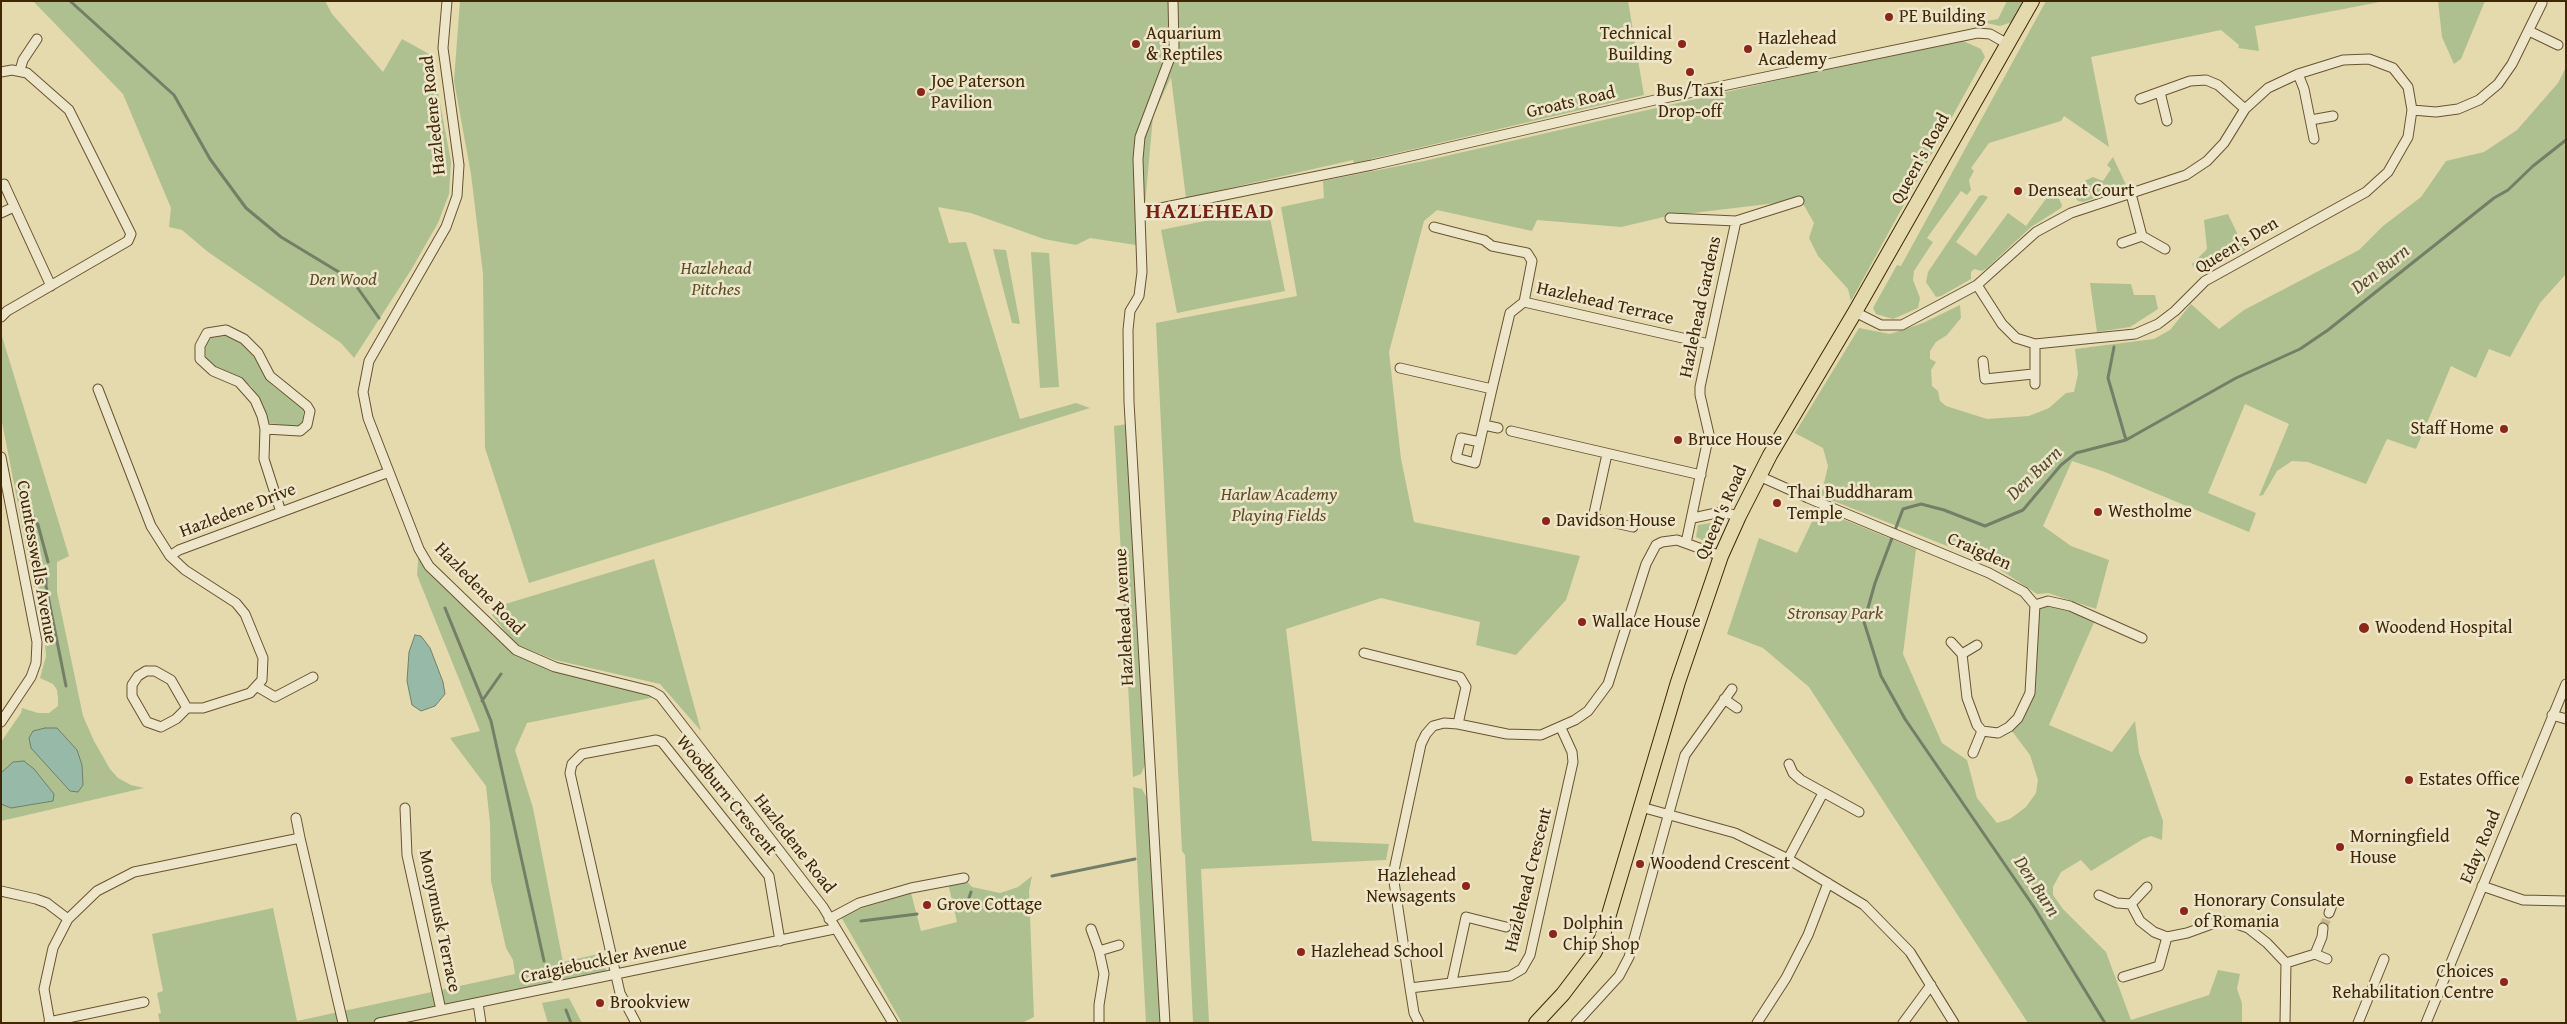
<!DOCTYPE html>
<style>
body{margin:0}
#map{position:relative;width:2567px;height:1024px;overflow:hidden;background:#e5d9ae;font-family:"Gentium Book Plus",serif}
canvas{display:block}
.frame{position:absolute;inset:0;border:2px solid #3f2706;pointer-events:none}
</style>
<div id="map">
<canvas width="2567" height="1024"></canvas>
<div class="frame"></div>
</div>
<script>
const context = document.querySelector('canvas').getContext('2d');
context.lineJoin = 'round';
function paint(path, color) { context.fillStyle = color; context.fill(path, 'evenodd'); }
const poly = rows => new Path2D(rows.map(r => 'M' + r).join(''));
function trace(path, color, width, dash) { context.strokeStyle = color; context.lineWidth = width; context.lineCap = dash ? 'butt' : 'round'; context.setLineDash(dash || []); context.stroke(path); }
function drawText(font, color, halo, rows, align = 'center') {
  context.font = font + ' "Gentium Book Plus",serif'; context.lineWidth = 5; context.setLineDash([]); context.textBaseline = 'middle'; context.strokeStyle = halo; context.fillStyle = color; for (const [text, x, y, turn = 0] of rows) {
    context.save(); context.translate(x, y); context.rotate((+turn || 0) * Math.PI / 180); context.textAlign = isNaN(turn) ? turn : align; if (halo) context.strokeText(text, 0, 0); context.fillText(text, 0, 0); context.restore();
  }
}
paint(poly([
 [33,1,325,1,332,14,383,72,402,39,431,55,451,162,449,194,438,223,411,270,354,358,341,343,208,252,182,230,169,227,171,208,123,94],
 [460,1,1628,1,1644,95,1354,163,1353,160,1186,198,1171,77,1153,116,1145,205,1136,245,1090,238,1076,245,1044,239,971,213,938,207,949,243,966,242,1020,419,1076,403,1090,408,529,583,485,448,483,274,471,174,454,81],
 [2007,1,2026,1,2015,21,2000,26,1982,22,1998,19],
 [2046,1,2385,1,2255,26,2259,51,2238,48,2239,45,2221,30,2091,57,2109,147,2064,116,2061,121,1989,143,1971,168,1974,171,1969,180,1971,190,1967,195,1961,191,1927,238,1933,242,1914,271,1913,280,1920,298,1918,308,1893,319,1876,314,1873,308,1897,265,1901,266],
 [2438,1,2485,1,2461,59,2454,64,2442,37],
 [1963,41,1981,49,1985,57,1851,301,1848,289,1818,256,1809,238,1814,223,1801,200,1668,216,1621,227,1537,220,1532,231,1437,210,1424,221,1389,352,1401,459,1414,522,1580,556,1566,600,1516,655,1476,645,1480,622,1381,598,1286,629,1312,841,1389,844,1386,860,1201,869,1209,1023,1193,1023,1185,855,1182,851,1156,323,1297,296,1281,207,1324,198,1323,181,1424,161,1919,48],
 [2566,67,2566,274,2540,303,2510,357,2489,349,2476,378,2451,366,2416,449,2387,439,2366,484,2308,462,2292,461,2277,471,2263,495,2259,496,2289,424,2245,404,2208,493,2256,513,2249,532,2105,472,2072,461,2043,526,2071,546,2109,560,2096,609,2048,593,2037,594,1990,563,1821,496,1828,466,1823,448,1795,433,1859,328,1890,334,1923,323,1960,305,1961,318,1947,335,1936,342,1930,351,1930,359,1936,362,1931,370,1932,386,1938,391,1940,401,1946,406,1987,419,2029,416,2049,408,2066,393,2074,392,2078,374,2075,349,2154,339,2170,330,2191,304,2219,329,2244,310,2359,250,2383,226,2421,197,2446,161,2484,152,2517,130,2558,83],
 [2113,157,2127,187,2083,202,2078,201,2074,196,2082,182,2093,177,2103,181,2111,169,2107,165],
 [1983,195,1988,197,1956,242,1976,256,2008,213,2026,226,2048,196,2058,197,2062,205,2061,208,2031,227,1987,268,1982,271,1974,269,1971,272,1971,279,1941,296,1936,297,1926,282,1928,272,1979,196],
 [1268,208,1285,291,1177,313,1161,230],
 [2228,214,2245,250,2197,273,2192,264,2207,249,2204,220],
 [993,249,1006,250,1020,324,1012,323],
 [1031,252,1049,253,1059,387,1040,388],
 [2090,283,2131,284,2134,295,2155,295,2158,309,2130,327,2097,332],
 [1,333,69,556,57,562,57,592,83,716,94,741,110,769,118,778,131,785,144,788,1,821,1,742,21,713,22,708,38,713,49,713,58,706,58,698,57,690,53,684,40,678,46,656,45,642,1,417],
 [213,335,227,336,242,342,254,357,272,385,304,410,302,424,296,427,269,423,259,397,251,386,237,376,212,366,206,358,205,345],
 [1128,424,1145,765,1141,774,1133,777,1114,426],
 [1818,509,1916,549,1903,654,1942,743,1967,760,1977,798,1997,823,2010,819,2026,807,2036,793,2038,780,2030,755,2009,727,2030,693,2035,605,2048,601,2096,618,2049,725,2112,752,2135,721,2139,753,2163,821,2162,840,2151,836,2143,839,2091,871,2081,860,2061,872,2053,887,2053,895,2063,909,2106,952,2131,1020,2209,995,2218,970,2240,974,2237,989,2242,1003,2242,1023,2028,1023,1809,687,1763,648,1727,634,1759,538,1797,553],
 [1717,522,1721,523,1721,528,1713,542,1709,543,1696,537,1698,525],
 [419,549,516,650,660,696,527,723,515,750,533,808,563,962,603,953,607,977,379,1023,160,1023,158,1014,161,1013,157,993,163,991,152,934,273,908,297,1021,515,974,513,960,506,948,491,881,490,823,486,786,450,738,480,731,417,575],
 [654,559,701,731,660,684,555,660,515,644,492,615,502,605],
 [1133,787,1142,789,1147,798,1162,1023,1146,1023],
 [1032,876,1029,891,1034,1017,1022,1023,902,1023,840,915,911,893,921,931,957,922,948,883,964,878,972,887,1000,893,1018,887],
 [569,998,582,1023,548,1023,542,1003]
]), '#aec090');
const water = poly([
 [415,635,421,636,430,648,443,682,445,694,435,706,421,711,412,705,407,681,409,652,415,635],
 [45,728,57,728,77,750,82,765,83,785,78,792,70,791,31,748,29,738,33,731,45,728],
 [24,761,34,769,54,794,53,801,11,808,1,804,1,773,13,762,24,761]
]);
paint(water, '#96baa7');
trace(water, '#737f67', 1);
trace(poly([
 [70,1,174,95,210,159,246,208,281,237,352,280,379,318],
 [2114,347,2108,378,2126,440],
 [25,493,28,506,38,525,48,562],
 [46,578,46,586,66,686],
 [445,608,491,721,544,961],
 [482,701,501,674],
 [1052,876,1135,859],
 [954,907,967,904,971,892],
 [861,921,917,914],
 [566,1010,571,1023],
 [2105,1023,2034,907,1905,719,1881,676,1864,622,1875,583,1903,509,1921,504,1944,510,1985,526,2023,510,2061,465,2076,453,2126,440,2236,378,2300,349,2328,330,2494,198,2508,190,2533,166,2566,140]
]), '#737f67', 3);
trace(poly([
 [2323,928,2329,913]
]), '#c4b58c', 9, [9, 4.5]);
const street = poly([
 [447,1,443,48,459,165,457,196,446,227,369,361,363,392,368,418,419,549,429,566,516,650,555,667,651,691,660,696,823,907,893,1023],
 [2529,31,2558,45],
 [20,70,23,60,37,39],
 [1,72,12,70,27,73,69,110,131,234,128,241,7,311,1,317],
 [2298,74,2304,89,2314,139],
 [2160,92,2167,121],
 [2140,99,2190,81,2206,80,2218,85,2245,109],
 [2412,110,2436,112,2458,109,2479,100,2498,84,2512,64,2542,3],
 [2311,120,2333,116],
 [4,184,51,286],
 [2131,194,2142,236,2165,249],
 [1141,212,1372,165,1655,100,1977,33,1990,34,2006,43],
 [1,213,14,207],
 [1670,218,1736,221,1799,201],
 [1434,227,1484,240,1492,246,1527,253,1532,261,1524,302,1510,313,1492,389,1475,463,1456,458,1461,438,1480,442],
 [2122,243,2142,236],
 [1524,302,1709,344],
 [1855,312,1881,325,1902,325,1977,285,2036,232,2071,213,2186,175,2207,161,2224,143,2245,109,2268,88,2298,74,2343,60,2369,59,2393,68,2408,87,2412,110,2408,137,2388,172,2366,192,2205,281,2175,311,2158,324,2135,334,2035,344,2016,338,2002,324,1977,285],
 [2035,344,2035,384],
 [1983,361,1985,379,2033,374],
 [1400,368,1492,389],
 [98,389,151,526,170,556,185,570,236,603,245,614,263,658,262,680,250,693,203,708,187,708],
 [1484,425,1498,428],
 [265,429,300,431,307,425,310,411,307,406,270,376,258,353,244,339,226,330,207,333,200,346,200,359,213,371,239,382,255,400,262,416,265,429,264,459,281,512],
 [1511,431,1701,475],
 [1607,454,1593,518,1633,527],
 [1,457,37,642,36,663,31,677,1,722],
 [1759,476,1808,498,1989,573,2024,592,2035,605,2030,693,2018,718,2009,727,1998,733,1982,731,1977,725,1967,698,1962,654,1951,642],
 [1693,518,1721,512,1739,516],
 [1686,543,1709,434,1700,395,1700,387,1736,221],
 [170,556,179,550,389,472],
 [2035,605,2048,601,2070,606,2142,638],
 [1364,653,1460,677,1466,687,1458,724],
 [1962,654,1977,645],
 [146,671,155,671,171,680,187,708,176,719,161,727,147,722,132,696,132,685,138,676,146,671],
 [258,687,275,697,313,677],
 [1724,699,1737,708],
 [2552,715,2566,719],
 [1973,753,1982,731],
 [1789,764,1793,773,1801,780,1859,812],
 [1641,807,1735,833,1788,859,1864,905,1910,952,1954,1023],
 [405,808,407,855,441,1010],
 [296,818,300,838],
 [1788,859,1823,793],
 [2482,886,2523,900,2566,901],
 [1,891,36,899,47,903,68,919],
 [2099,895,2117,903,2131,904,2140,921,2154,932,2167,937,2187,933,2220,921,2231,922,2248,928,2267,943,2286,963,2285,1023],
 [2131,904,2147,887],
 [2329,913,2332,905],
 [829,919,859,903,911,888,964,878],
 [1091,929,1099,951,1104,974,1099,1005,1099,1023],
 [1099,951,1119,945],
 [2315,954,2322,937,2323,928],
 [2286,963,2315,954,2327,959],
 [2123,977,2159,966,2167,937],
 [1452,981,1466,917,1506,927],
 [1410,988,1510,976,1522,969,1530,955,1573,762,1572,752,1561,728],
 [478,1003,481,1023],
 [49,1022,144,1002],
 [50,1023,44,989,53,948,68,919,97,891,134,872,300,838,343,1023],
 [379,1023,834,929],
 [636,1023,620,993,570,773,572,764,582,754,656,740,662,742,769,876,780,941],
 [1165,1023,1129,402,1128,330,1130,311,1139,296,1142,272,1138,159,1140,137,1174,47,1173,1],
 [1419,1023,1414,1013,1410,988,1393,875,1421,744,1426,734,1433,726,1444,723,1458,724,1507,734,1541,735,1575,720,1588,711,1608,684,1646,564,1656,545,1662,542,1677,540,1721,556],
 [1576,1023,1619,976,1629,957,1685,755,1732,689],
 [1757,1023,1786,978,1808,935,1828,883],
 [1903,1023,1931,985],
 [2358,1023,2384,959],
 [2426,1023,2566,684]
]);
const primary = poly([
 [1536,1023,1563,994,1594,953,1602,938,1678,682,1721,556,1739,516,1770,455,1855,312,2032,1]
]);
trace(street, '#685430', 11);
trace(primary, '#3f2706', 16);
trace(street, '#eee6ca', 9);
trace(primary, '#e5d9ae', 14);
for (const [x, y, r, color] of [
 [1889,17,5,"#8f2418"],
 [1136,44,5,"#8f2418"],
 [1682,44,5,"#8f2418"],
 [1748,49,5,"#8f2418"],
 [1690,72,5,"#8f2418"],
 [921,92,5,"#8f2418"],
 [2018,191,5,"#8f2418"],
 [2504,429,5,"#8f2418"],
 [1678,440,5,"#8f2418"],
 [1777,503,5,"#8f2418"],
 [2098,512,5,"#8f2418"],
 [1546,521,5,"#8f2418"],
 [1582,622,5,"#8f2418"],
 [2364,628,6,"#8f2418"],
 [2409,780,5,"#8f2418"],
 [2340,847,5,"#8f2418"],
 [1640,864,5,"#8f2418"],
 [1466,886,5,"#8f2418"],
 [927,905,5,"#8f2418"],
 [2184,911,5,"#8f2418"],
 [1553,934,5,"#8f2418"],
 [1301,952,5,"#8f2418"],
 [2504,982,5,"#8f2418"],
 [600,1003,5,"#8f2418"]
]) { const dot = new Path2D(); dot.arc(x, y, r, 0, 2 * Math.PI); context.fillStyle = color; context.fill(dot); trace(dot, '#eee6ca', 2); }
drawText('18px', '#3f2706', '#eee6ca', [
 ["PE Building",1899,17],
 ["Aquarium",1146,34],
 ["& Reptiles",1146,55],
 ["Technical",1672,34,"right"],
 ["Building",1672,55,"right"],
 ["Hazlehead",1758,39],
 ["Academy",1758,60],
 ["Joe Paterson",931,82],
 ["Pavilion",931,103],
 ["Bus/Taxi",1690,91,"center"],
 ["Drop-off",1690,112,"center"],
 ["Denseat Court",2028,191],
 ["Staff Home",2494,429,"right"],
 ["Bruce House",1688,440],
 ["Thai Buddharam",1787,493],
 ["Temple",1787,514],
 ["Westholme",2108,512],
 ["Davidson House",1556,521],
 ["Wallace House",1592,622],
 ["Woodend Hospital",2375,628],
 ["Estates Office",2419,780],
 ["Morningfield",2350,837],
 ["House",2350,858],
 ["Woodend Crescent",1650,864],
 ["Hazlehead",1456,876,"right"],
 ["Newsagents",1456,897,"right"],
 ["Honorary Consulate",2194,901],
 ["of Romania",2194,922],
 ["Grove Cottage",937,905],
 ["Dolphin",1563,924],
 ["Chip Shop",1563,945],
 ["Hazlehead School",1311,952],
 ["Choices",2494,972,"right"],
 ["Rehabilitation Centre",2494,993,"right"],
 ["Brookview",610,1003]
], 'left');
drawText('18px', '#3f2706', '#eee6ca', [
 ["Groats Road",1571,103,-13],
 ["Hazledene Road",434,115,-96],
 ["Queen's Road",1921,159,-61],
 ["Queen's Den",2237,246,-31],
 ["Hazlehead Terrace",1605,304,13],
 ["Hazlehead Gardens",1701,307,-78],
 ["Hazledene Drive",238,511,-21],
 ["Queen's Road",1722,513,-66],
 ["Craigden",1979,552,24],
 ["Countesswells Avenue",36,562,80],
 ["Hazledene Road",479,589,46],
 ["Hazlehead Avenue",1125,617,-93],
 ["Woodburn Crescent",726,796,51],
 ["Hazledene Road",794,844,52],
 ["Eday Road",2481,847,-67],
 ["Hazlehead Crescent",1529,880,-76],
 ["Monymusk Terrace",439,921,78],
 ["Craigiebuckler Avenue",604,961,-12]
]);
drawText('italic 18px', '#5b4d28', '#eee6ca', [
 ["Hazlehead",716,269],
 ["Pitches",716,290],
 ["Den Wood",343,280],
 ["Harlaw Academy",1279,495],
 ["Playing Fields",1279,516],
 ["Stronsay Park",1835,614]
]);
drawText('italic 19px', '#554c2e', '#eee6ca', [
 ["Den Burn",2381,270,-38],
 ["Den Burn",2035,474,-44],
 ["Den Burn",2036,887,57]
]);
context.letterSpacing = '1px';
drawText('bold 22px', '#7a1f14', '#eee6ca', [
 ["HAZLEHEAD",1210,212]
]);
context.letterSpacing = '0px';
</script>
